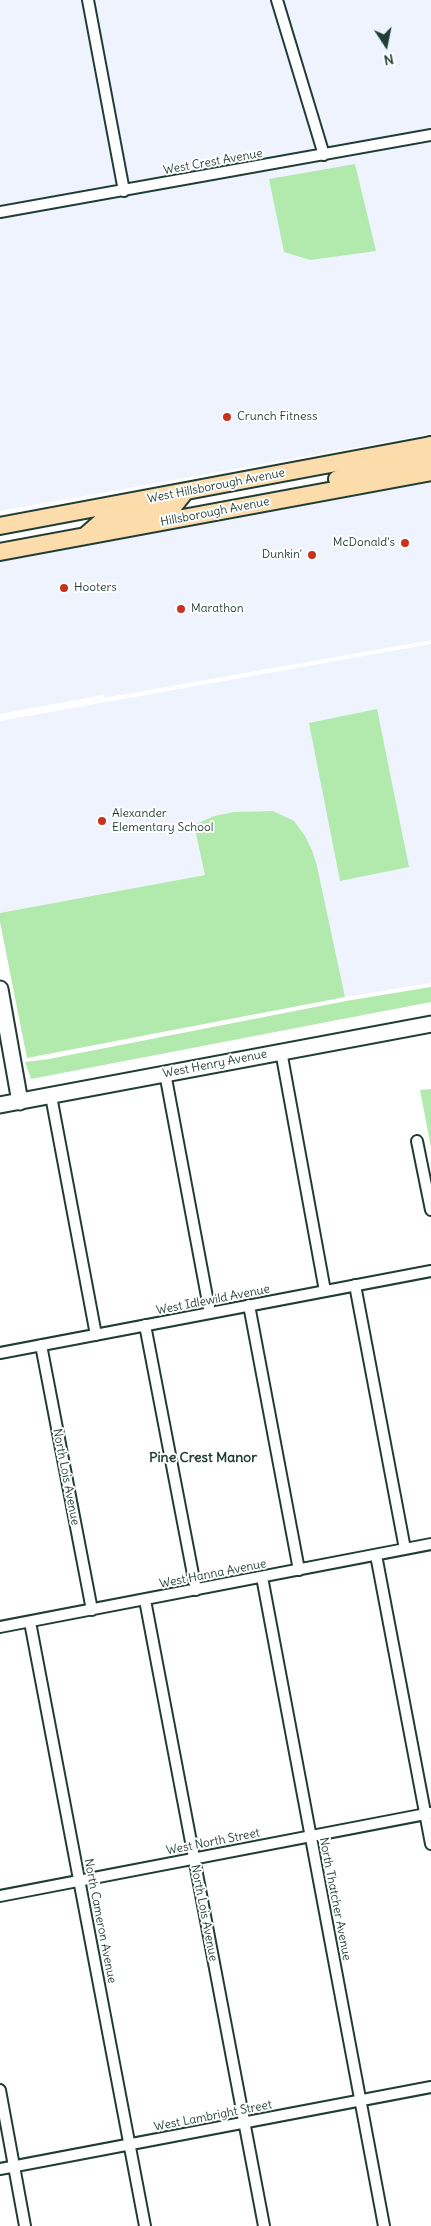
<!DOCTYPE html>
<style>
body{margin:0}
#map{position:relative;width:431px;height:2226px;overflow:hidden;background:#fff;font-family:Delius,sans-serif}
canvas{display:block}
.north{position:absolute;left:361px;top:20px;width:50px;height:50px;-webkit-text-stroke:4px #fff;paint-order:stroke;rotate:169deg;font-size:14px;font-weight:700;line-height:20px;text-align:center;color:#1f3d34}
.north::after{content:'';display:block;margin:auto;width:18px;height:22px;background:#1f3d34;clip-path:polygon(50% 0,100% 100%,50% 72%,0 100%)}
</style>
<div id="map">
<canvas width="431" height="2226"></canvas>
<div class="north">N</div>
</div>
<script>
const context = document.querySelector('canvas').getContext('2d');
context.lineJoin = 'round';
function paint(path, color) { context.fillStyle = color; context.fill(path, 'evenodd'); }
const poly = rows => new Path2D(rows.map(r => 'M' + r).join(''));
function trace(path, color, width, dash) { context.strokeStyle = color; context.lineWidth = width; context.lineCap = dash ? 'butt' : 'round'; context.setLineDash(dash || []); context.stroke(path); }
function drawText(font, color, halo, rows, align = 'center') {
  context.font = font + ' Delius,sans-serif'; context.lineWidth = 4; context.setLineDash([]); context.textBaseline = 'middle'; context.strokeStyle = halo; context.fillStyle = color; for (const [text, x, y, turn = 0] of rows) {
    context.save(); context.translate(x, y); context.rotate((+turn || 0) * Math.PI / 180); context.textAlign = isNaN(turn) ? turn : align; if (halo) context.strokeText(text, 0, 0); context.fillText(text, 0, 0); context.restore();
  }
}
paint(poly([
 [0,0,84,0,118,187,0,207],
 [93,0,272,0,318,151,127,185],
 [281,0,431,0,431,130,327,149],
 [431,140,431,434,0,511,0,218],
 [431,479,431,640,104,698,103,695,0,714,0,560],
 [431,644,431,983,345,997,317,866,273,811,234,812,214,816,206,875,0,913,0,721]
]), '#eef3fe');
paint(poly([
 [355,164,376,251,310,260,284,252,269,179],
 [377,709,409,867,340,881,309,723],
 [273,811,294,821,305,836,312,850,317,866,345,997,27,1058,0,922,0,913,205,875,194,825,214,816,234,812],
 [431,987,431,1002,31,1079,25,1062,49,1059,346,1001],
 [431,1089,431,1147,420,1090]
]), '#b2eaad');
const street = poly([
 [88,0,124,191],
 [277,0,324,155],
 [0,212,431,135],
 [281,1051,325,1291],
 [165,1073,210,1313],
 [51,1096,96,1335],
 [417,1141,431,1210],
 [355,1285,405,1549],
 [249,1305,299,1570],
 [145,1325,196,1590],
 [41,1345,92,1610],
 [0,1353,431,1271],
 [376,1555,431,1844],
 [262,1577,384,2226],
 [145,1600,264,2226],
 [30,1622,145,2226],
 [0,1627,431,1544],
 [0,1896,431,1813],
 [0,2090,25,2226],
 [0,2169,431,2087]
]);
const secondary = poly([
 [0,989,20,1102],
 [0,1105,431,1024]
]);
const primary = poly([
 [337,479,420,462,426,458,430,445],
 [0,526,431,445],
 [86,535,102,521,173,507,185,492],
 [0,552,431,472]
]);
trace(street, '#1f3d34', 14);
trace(secondary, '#1f3d34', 19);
trace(primary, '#1f3d34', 20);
trace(street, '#fff', 10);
trace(secondary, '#fff', 15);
trace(primary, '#fddcac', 16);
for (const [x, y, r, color] of [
 [227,417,5,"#c8321e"],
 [405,543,5,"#c8321e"],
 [312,555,5,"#c8321e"],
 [64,588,5,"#c8321e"],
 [181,609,5,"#c8321e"],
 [102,821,5,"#c8321e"]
]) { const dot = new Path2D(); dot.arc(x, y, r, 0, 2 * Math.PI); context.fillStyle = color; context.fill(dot); trace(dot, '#fff', 2); }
drawText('12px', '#1f3d34', '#fff', [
 ["West Crest Avenue",213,162,-10],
 ["West Hillsborough Avenue",216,486,-11],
 ["Hillsborough Avenue",215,512,-11],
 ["West Henry Avenue",215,1064,-11],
 ["West Idlewild Avenue",213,1300,-11],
 ["North Lois Avenue",66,1477,79],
 ["West Hanna Avenue",213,1574,-11],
 ["West North Street",213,1842,-11],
 ["North Thatcher Avenue",335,1899,79],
 ["North Lois Avenue",204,1913,79],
 ["North Cameron Avenue",100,1921,79],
 ["West Lambright Street",213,2116,-11]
]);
drawText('12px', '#1f3d34', '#fff', [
 ["Crunch Fitness",237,417],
 ["McDonald's",395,543,"right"],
 ["Dunkin'",302,555,"right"],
 ["Hooters",74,588],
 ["Marathon",191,609],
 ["Alexander",112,814],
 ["Elementary School",112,828]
], 'left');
drawText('bold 14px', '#1f3d34', '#fff', [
 ["Pine Crest Manor",203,1458]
]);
</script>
